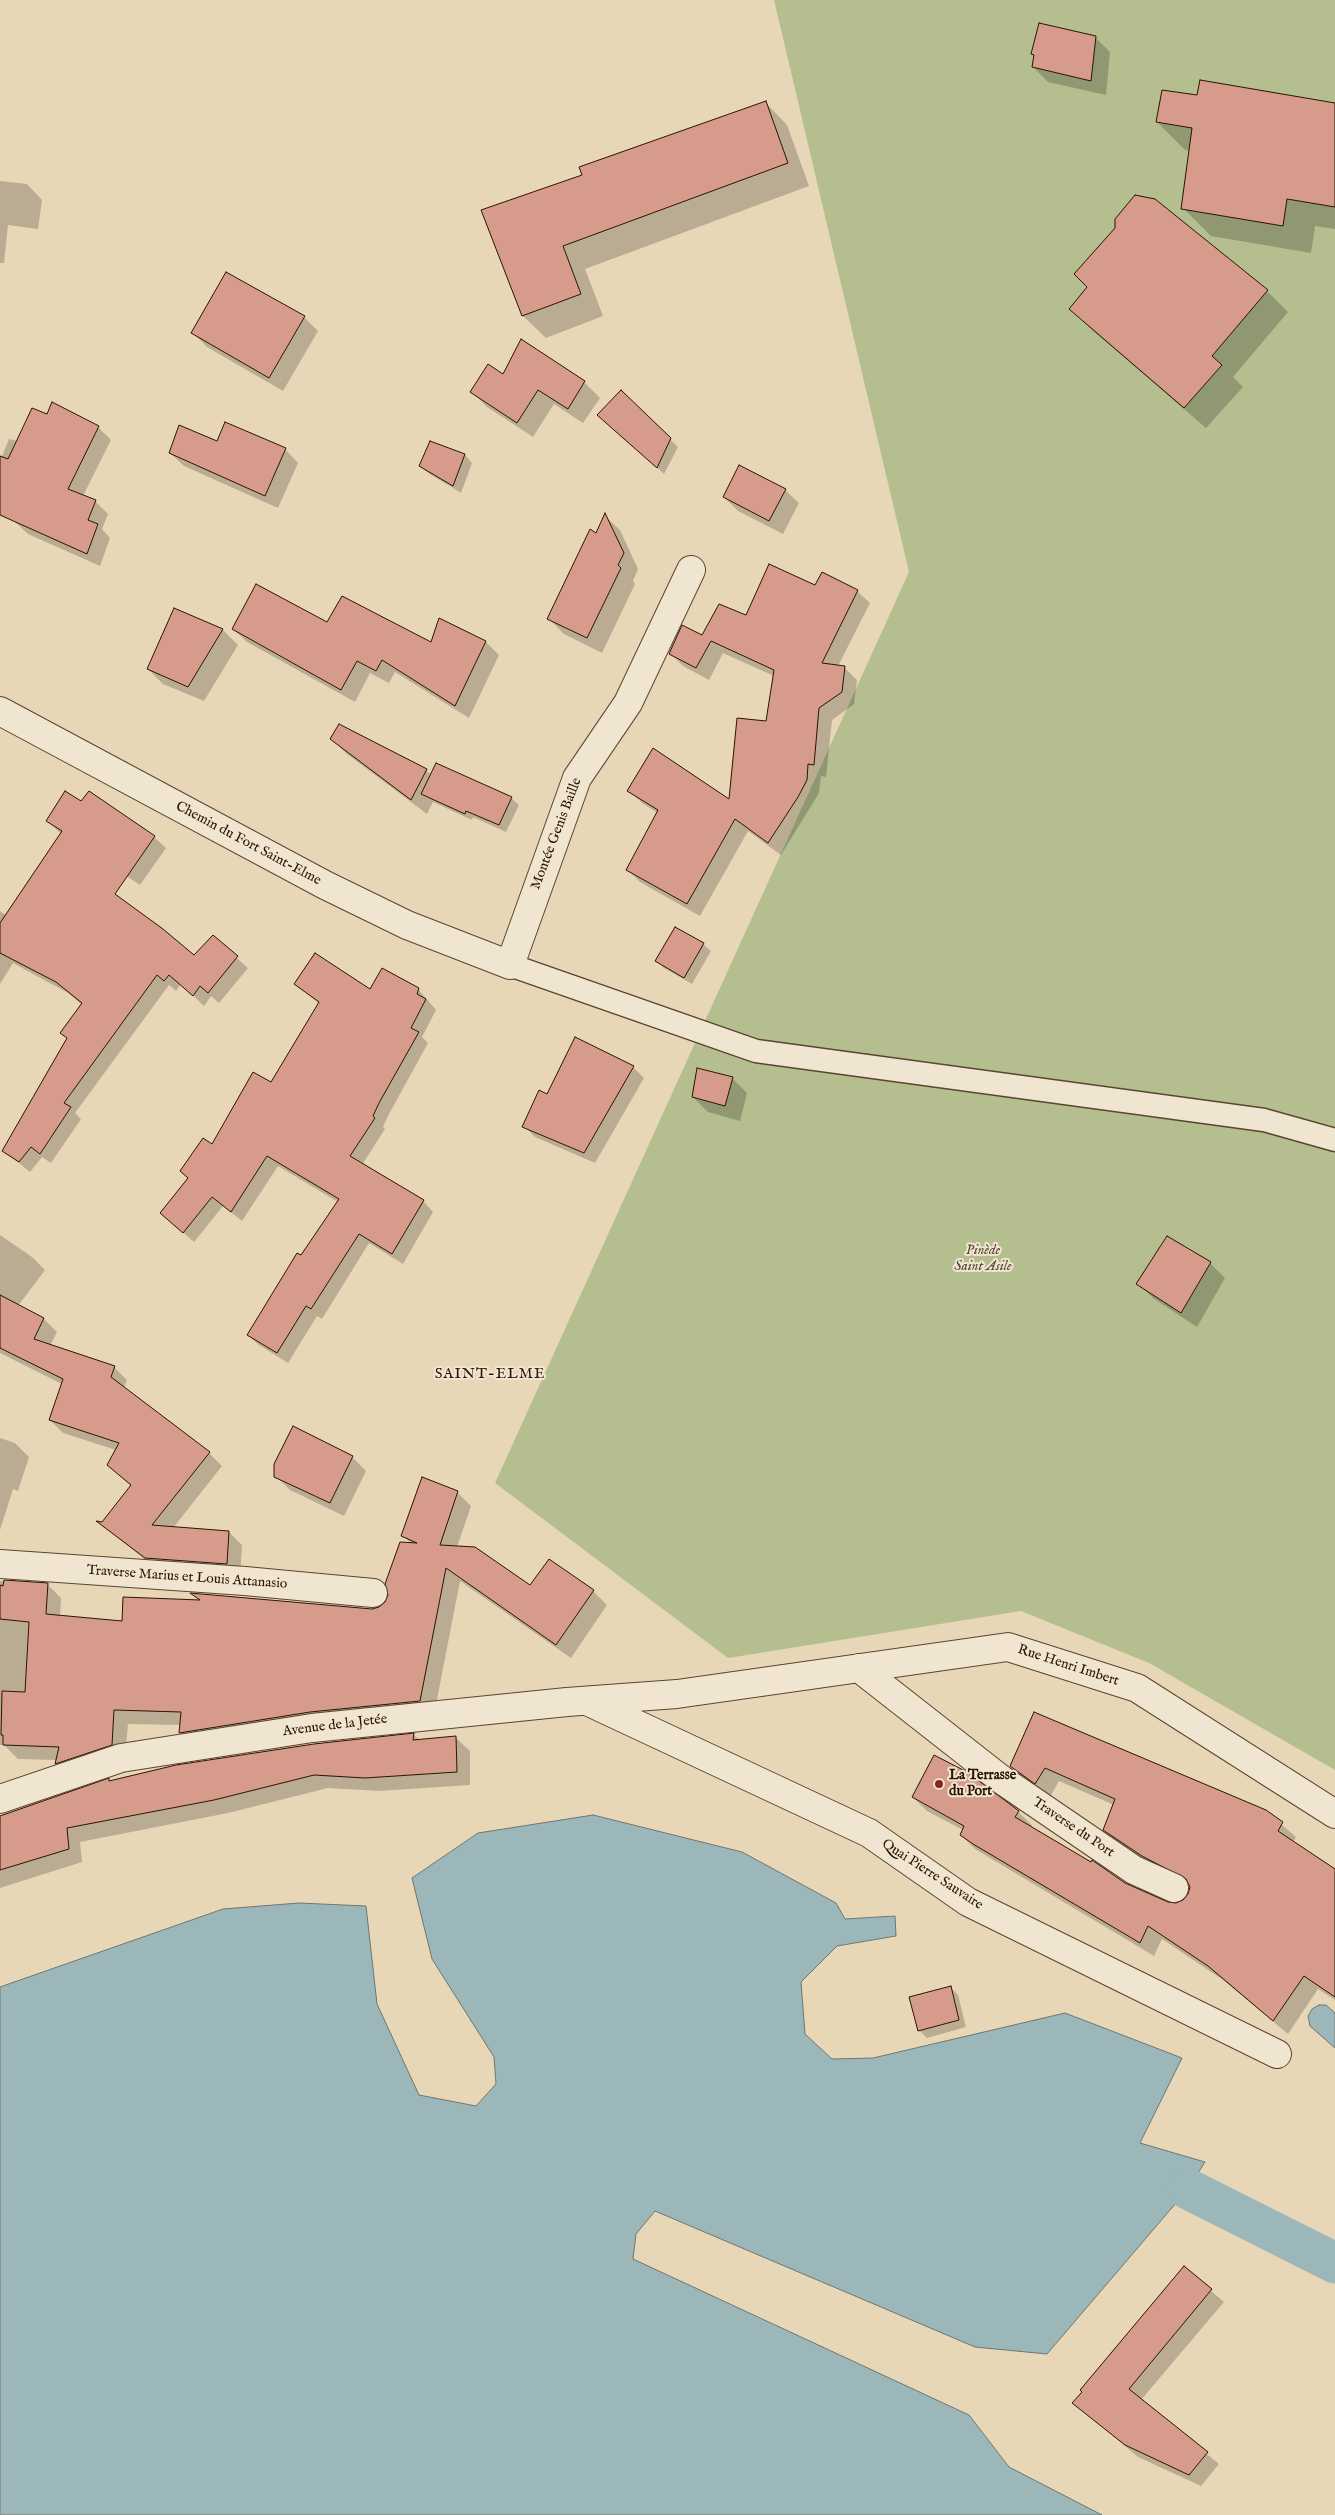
<!DOCTYPE html>
<meta charset="utf-8">
<style>
body{margin:0}
canvas{display:block;background:#e8d7b7}
</style>
<canvas width="1335" height="2515"></canvas>
<script>
const context = document.querySelector('canvas').getContext('2d');
context.lineJoin = 'round';
function paint(path, color) { context.fillStyle = color; context.fill(path, 'evenodd'); }
const poly = rows => new Path2D(rows.map(r => 'M' + r).join(''));
function trace(path, color, width, dash) { context.strokeStyle = color; context.lineWidth = width; context.lineCap = dash ? 'butt' : 'round'; context.setLineDash(dash || []); context.stroke(path); }
function drawText(font, color, halo, rows, align = 'center') {
  context.font = font + ' "IM FELL English",serif'; context.lineWidth = 4; context.setLineDash([]); context.textBaseline = 'middle'; context.strokeStyle = halo; context.fillStyle = color; for (const [text, x, y, turn = 0] of rows) {
    context.save(); context.translate(x, y); context.rotate((+turn || 0) * Math.PI / 180); context.textAlign = isNaN(turn) ? turn : align; if (halo) context.strokeText(text, 0, 0); context.fillText(text, 0, 0); context.restore();
  }
}
paint(poly([
 [774,0,1335,0,1335,1770,1149,1663,1021,1611,728,1658,495,1483,909,572]
]), '#b4be8f');
const water = poly([
 [593,1815,742,1852,836,1903,845,1919,895,1916,896,1936,837,1946,801,1982,805,2034,832,2059,873,2058,1065,2013,1182,2058,1140,2143,1205,2162,1188,2189,1047,2354,975,2347,655,2211,636,2234,633,2259,969,2415,1009,2467,1102,2515,0,2515,0,1987,223,1909,299,1903,366,1906,377,2004,419,2095,476,2106,496,2084,494,2057,432,1959,412,1878,478,1833,593,1815],
 [1319,2005,1326,2005,1335,2013,1335,2048,1310,2026,1308,2016,1312,2009,1319,2005]
]);
paint(water, '#9cb7b9');
trace(water, '#6e7670', 1);
paint(poly([
 [1095,37,1110,52,1106,95,1048,82,1033,67,1035,57,1032,54],
 [1198,97,1335,104,1335,229,1315,226,1311,253,1211,236,1183,208,1191,151,1185,150,1157,122],
 [765,102,787,125,809,186,585,269,603,316,546,338,523,316,482,211,584,176],
 [0,181,27,184,42,200,38,229,8,225,4,263,0,263],
 [1155,200,1267,291,1288,312,1233,377,1243,387,1206,428,1092,330,1071,309],
 [304,317,318,331,283,391,207,347,193,333],
 [521,341,584,382,600,398,583,423,554,404,533,437,487,407,472,392,503,375],
 [621,392,678,447,664,474,606,422],
 [48,416,98,427,111,440,83,496,95,501,108,514,102,529,110,538,100,566,28,534,0,508,0,461,9,439,18,441],
 [431,442,465,455,472,463,461,493,428,473,421,466],
 [218,443,285,449,298,463,278,508,184,466,170,453],
 [785,490,799,503,783,534,738,511,724,497],
 [605,516,620,530,638,569,633,581,635,584,602,653,564,634,549,619],
 [816,587,857,591,870,603,838,666,844,667,857,680,854,704,832,720,826,777,821,776,819,793,781,855,748,831,700,916,640,882,627,869,658,813,642,803,629,790,730,801,767,722,774,676,723,653,709,680,683,666,670,653],
 [174,609,223,630,238,645,204,701,163,684,148,669],
 [327,624,431,643,486,642,499,655,469,718,395,672,389,683,370,673,355,702,247,642,233,629],
 [340,726,426,770,431,775,511,798,519,805,506,832,473,817,472,820,433,802,427,814,347,754,331,739],
 [81,803,154,837,166,848,140,885,59,832,47,820],
 [0,911,7,916,194,957,213,937,248,968,219,1003,211,996,204,1006,181,984,176,991,169,985,75,1113,81,1119,51,1163,42,1157,30,1172,4,1151,68,1039,82,1005,68,993,13,963,0,984],
 [703,944,711,951,692,984,664,968,657,961],
 [295,984,370,990,418,989,436,1010,422,1037,428,1043,389,1114,383,1127,385,1129,362,1165,423,1201,433,1212,403,1264,369,1243,322,1319,317,1316,288,1363,259,1345,248,1335,338,1202,278,1166,242,1221,223,1206,194,1242,161,1213,212,1146,271,1084,320,1004],
 [633,1067,644,1078,595,1163,535,1137,524,1126,548,1096],
 [732,1078,747,1093,740,1121,708,1112,693,1097],
 [0,1235,32,1257,45,1270,18,1306,44,1319,57,1332,50,1346,114,1367,127,1380,124,1388,209,1453,222,1466,173,1528,229,1532,242,1545,240,1577,159,1571,100,1523,102,1523,131,1486,108,1465,116,1450,63,1433,50,1420,62,1384,0,1353],
 [1210,1263,1225,1278,1197,1327,1153,1298,1138,1283],
 [0,1438,15,1443,29,1457,18,1491,13,1489,0,1530],
 [352,1457,366,1471,344,1516,290,1490,276,1476],
 [457,1492,471,1506,457,1547,530,1587,593,1591,607,1605,571,1658,460,1581,434,1715,194,1746,180,1733,181,1725,128,1724,125,1758,70,1777,56,1764,57,1760,18,1759,4,1745,0,1745,0,1581,47,1584,61,1598,60,1616,123,1622,200,1601,194,1594,372,1610,380,1609,386,1603,412,1544,403,1536],
 [1035,1713,1266,1811,1296,1837,1293,1842,1335,1872,1335,2000,1318,1989,1288,2034,1223,1980,1162,1939,1154,1956,975,1849,961,1835,963,1830,927,1811,913,1797,1018,1812,1032,1825,1031,1827,1125,1884,1167,1903,1176,1905,1184,1901,1190,1894,1191,1887,1157,1870,1119,1844,1105,1830,1114,1805,1059,1781,1050,1797,1025,1780,1011,1766],
 [414,1735,420,1740,456,1738,470,1751,470,1785,379,1791,328,1788,228,1813,80,1842,82,1862,0,1888,0,1817,109,1780,110,1782,314,1745],
 [951,1988,958,1995,966,2027,927,2038,919,2030],
 [1184,2268,1224,2302,1141,2400,1219,2464,1201,2486,1138,2457,1074,2403]
]), '#0003');
trace(poly([
 [1188,2189,1335,2263]
]), '#9cb7b9', 41);
const building = poly([
 [1039,23,1096,36,1091,81,1032,67,1034,55,1031,54,1039,23],
 [1200,80,1335,103,1335,207,1287,199,1283,226,1181,209,1192,128,1156,122,1162,90,1197,95,1200,80],
 [766,101,788,163,563,246,581,294,522,316,481,210,582,175,579,167,766,101],
 [1135,195,1155,199,1268,290,1212,356,1222,365,1184,408,1069,309,1087,287,1074,274,1115,228,1115,219,1135,195],
 [226,272,305,316,269,378,191,333,226,272],
 [521,339,585,381,568,409,538,390,517,423,470,392,488,364,503,374,521,339],
 [621,390,671,438,657,468,597,415,621,390],
 [52,402,99,426,68,489,96,500,88,520,98,524,87,554,0,515,0,456,8,459,32,408,47,414,52,402],
 [225,422,286,448,265,496,169,453,179,425,217,441,225,422],
 [430,441,465,454,453,486,419,466,430,441],
 [739,465,786,489,769,521,723,497,739,465],
 [605,513,624,553,618,565,621,568,587,638,547,619,590,529,596,533,605,513],
 [769,564,815,585,822,572,858,590,822,663,845,666,842,692,819,708,814,765,808,764,807,780,798,797,768,843,735,819,687,904,626,870,658,810,627,791,653,748,729,799,737,718,766,721,774,670,711,641,696,668,669,654,682,625,702,635,719,604,746,615,769,564],
 [256,584,327,622,342,596,431,642,439,618,486,641,455,706,382,660,376,671,357,661,341,690,232,629,256,584],
 [174,608,223,629,188,687,147,669,174,608],
 [339,724,427,769,411,800,330,739,339,724],
 [436,763,512,797,499,825,466,811,465,814,421,794,436,763],
 [65,791,81,801,89,791,155,836,115,894,163,929,194,955,213,935,238,956,208,993,200,986,193,996,169,975,164,981,157,975,64,1103,71,1107,40,1154,31,1147,19,1162,2,1151,67,1038,60,1033,82,1003,56,982,0,953,0,923,62,831,46,821,65,791],
 [675,927,704,943,684,978,655,961,675,927],
 [315,953,370,989,382,968,419,988,417,994,426,999,411,1028,419,1032,379,1103,373,1116,375,1118,350,1156,424,1200,392,1254,359,1234,311,1309,306,1306,277,1353,247,1335,297,1253,301,1255,339,1199,267,1156,231,1212,212,1197,183,1233,160,1213,188,1178,180,1171,203,1138,212,1144,253,1072,271,1082,319,1002,294,984,315,953],
 [575,1037,634,1066,584,1153,522,1127,539,1090,547,1094,575,1037],
 [697,1068,733,1077,725,1106,692,1097,697,1068],
 [1167,1236,1211,1262,1181,1313,1136,1284,1167,1236],
 [0,1295,44,1318,34,1339,115,1366,111,1377,210,1452,152,1525,229,1531,227,1564,145,1558,96,1521,102,1522,131,1485,107,1465,119,1443,49,1420,63,1379,0,1348,0,1295],
 [293,1426,353,1456,330,1503,274,1477,274,1464,293,1426],
 [422,1477,458,1491,440,1545,475,1547,530,1585,549,1559,594,1590,556,1645,446,1568,420,1701,310,1712,179,1733,181,1712,114,1710,112,1745,55,1764,59,1747,3,1745,3,1735,1,1735,2,1691,25,1692,29,1622,0,1619,0,1585,3,1586,4,1580,48,1583,46,1614,122,1621,123,1597,200,1600,190,1593,372,1609,379,1607,385,1602,388,1595,385,1584,400,1542,417,1543,401,1536,422,1477],
 [1034,1712,1266,1810,1283,1822,1278,1831,1335,1869,1335,1997,1304,1976,1273,2021,1208,1966,1148,1926,1140,1943,973,1844,960,1835,964,1826,912,1797,934,1755,967,1772,1019,1811,1015,1817,1091,1862,1092,1860,1125,1883,1168,1902,1176,1903,1183,1900,1188,1894,1190,1887,1186,1879,1142,1856,1103,1830,1115,1799,1045,1768,1035,1784,1010,1766,1034,1712],
 [414,1733,413,1740,456,1736,457,1772,365,1778,314,1775,214,1800,67,1828,69,1849,0,1870,0,1816,109,1778,109,1781,176,1765,314,1744,414,1733],
 [951,1986,959,2020,918,2031,909,1997,951,1986],
 [1184,2266,1212,2289,1129,2389,1208,2452,1189,2475,1125,2445,1072,2403,1082,2392,1080,2390,1184,2266]
]);
paint(building, '#d69b8a');
trace(building, '#2a1403', 1);
const lane = poly([
 [510,965,756,1051,1264,1120,1335,1140]
]);
const street = poly([
 [0,711,325,885,407,925,510,965,577,778,628,703,691,570],
 [0,1564,245,1581,373,1593],
 [859,1668,1002,1780,1134,1870,1174,1888],
 [589,1702,869,1833,968,1902,1277,2054],
 [0,1799,121,1758,312,1728,567,1702,677,1694,1008,1647,1137,1688,1335,1814]
]);
trace(lane, '#5a4530', 25);
trace(street, '#5a4530', 30);
trace(lane, '#f0e5d0', 22);
trace(street, '#f0e5d0', 28);
for (const [x, y, r, color] of [
 [939,1784,5,"#8f2418"]
]) { const dot = new Path2D(); dot.arc(x, y, r, 0, 2 * Math.PI); context.fillStyle = color; context.fill(dot); trace(dot, '#f0e5d0', 2); }
drawText('14px', '#2a1403', '#f0e5d0', [
 ["Montée Genis Baille",557,834,-69],
 ["Chemin du Fort Saint-Elme",248,844,28],
 ["Traverse Marius et Louis Attanasio",187,1578,4],
 ["Rue Henri Imbert",1068,1666,18],
 ["Avenue de la Jetée",335,1726,-7],
 ["Traverse du Port",1073,1828,34],
 ["Quai Pierre Sauvaire",932,1875,33]
]);
drawText('italic 14px', '#53472d', '#f0e5d0', [
 ["Pinède",983,1251],
 ["Saint Asile",983,1267]
]);
drawText('bold 14px', '#2a1403', '#f0e5d0', [
 ["La Terrasse",949,1776],
 ["du Port",949,1792]
], 'left');
context.letterSpacing = '1px';
drawText('15px', '#2a1403', '#f0e5d0', [
 ["SAINT-ELME",490,1375]
]);
context.letterSpacing = '0px';
</script>
